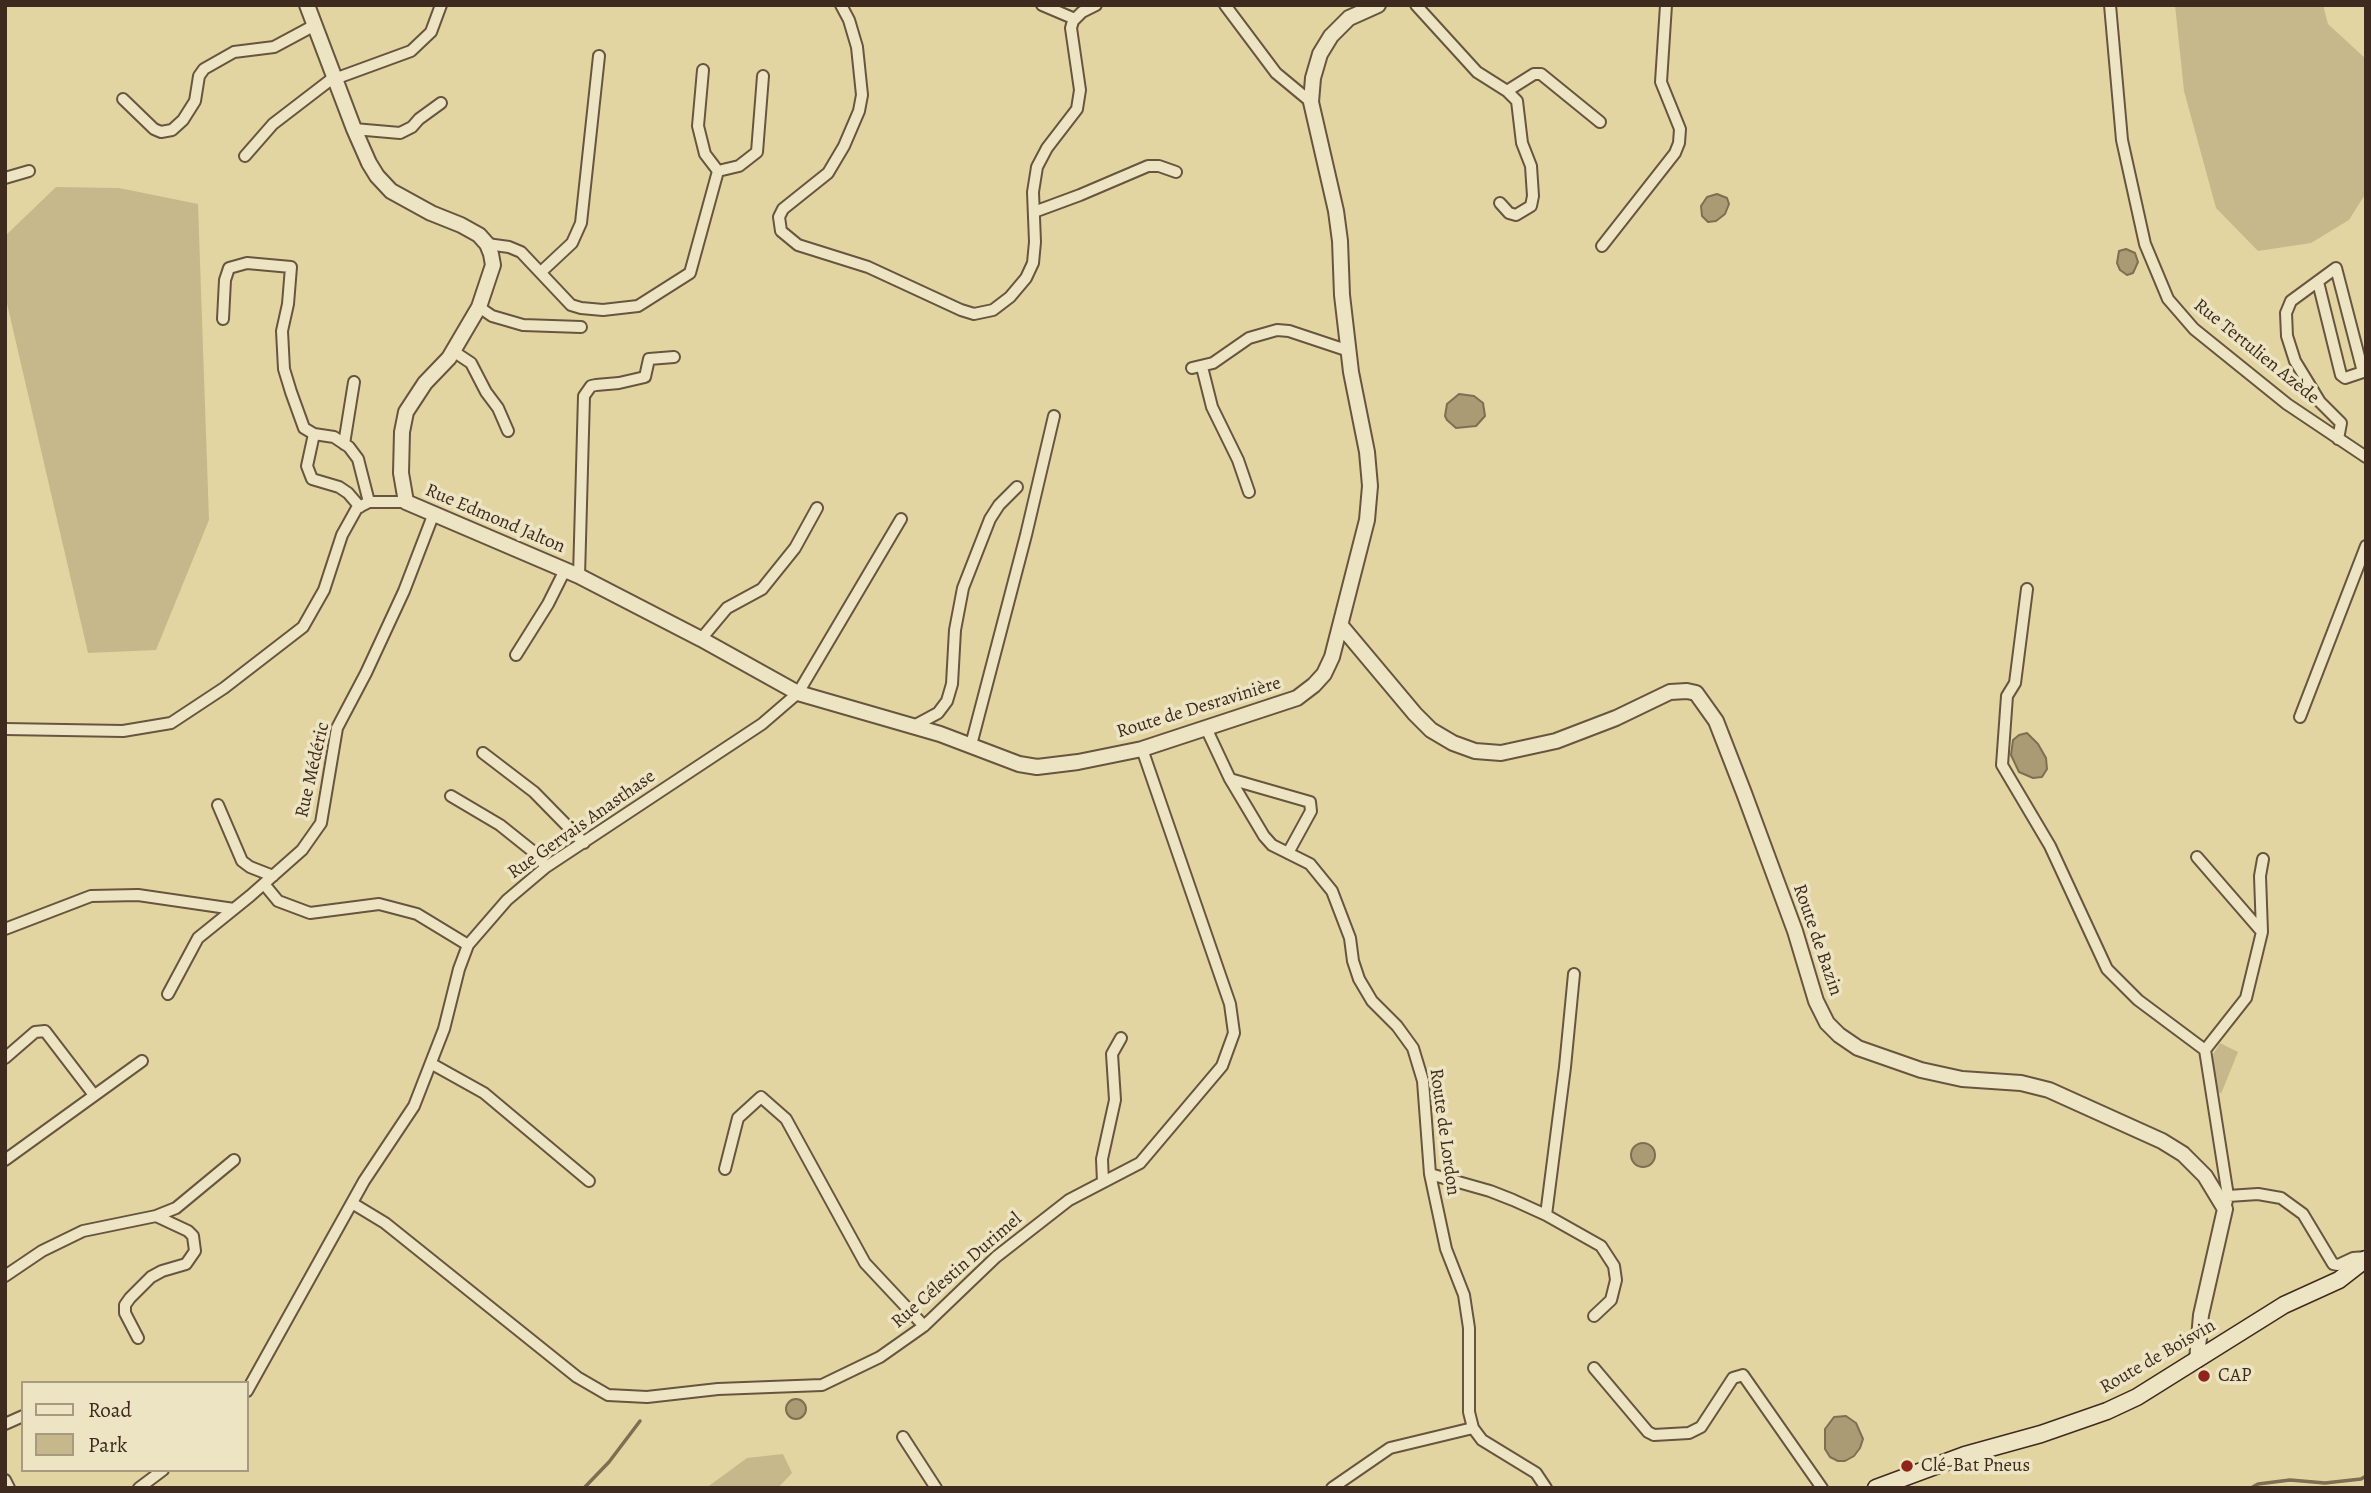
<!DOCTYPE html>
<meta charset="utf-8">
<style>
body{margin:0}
#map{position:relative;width:2371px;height:1493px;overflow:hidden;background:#e3d5a2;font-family:Alegreya,serif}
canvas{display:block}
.frame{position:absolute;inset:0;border:7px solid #3e2a1e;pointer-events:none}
.legend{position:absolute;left:21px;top:1381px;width:228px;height:91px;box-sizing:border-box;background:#ede4c3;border:2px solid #a79a81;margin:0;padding:9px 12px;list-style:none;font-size:21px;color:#3e2a1e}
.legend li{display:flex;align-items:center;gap:14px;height:35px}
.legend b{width:35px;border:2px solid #a79a81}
</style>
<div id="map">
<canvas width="2371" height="1493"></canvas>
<div class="frame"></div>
<ul class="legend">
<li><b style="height:9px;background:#ede4c3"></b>Road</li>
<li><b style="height:19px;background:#c7b88c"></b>Park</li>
</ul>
</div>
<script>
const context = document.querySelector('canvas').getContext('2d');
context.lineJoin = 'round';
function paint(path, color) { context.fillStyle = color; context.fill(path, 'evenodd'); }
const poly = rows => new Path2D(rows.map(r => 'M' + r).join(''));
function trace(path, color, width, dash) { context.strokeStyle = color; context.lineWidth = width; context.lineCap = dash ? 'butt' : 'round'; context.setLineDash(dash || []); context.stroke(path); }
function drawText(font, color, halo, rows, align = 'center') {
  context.font = font + ' Alegreya,serif'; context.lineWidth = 7; context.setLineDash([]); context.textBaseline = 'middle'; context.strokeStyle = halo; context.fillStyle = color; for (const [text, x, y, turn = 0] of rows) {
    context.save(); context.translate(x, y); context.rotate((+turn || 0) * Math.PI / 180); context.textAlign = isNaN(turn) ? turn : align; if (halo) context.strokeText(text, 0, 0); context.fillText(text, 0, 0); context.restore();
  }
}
paint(poly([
 [2175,5,2323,5,2328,24,2366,59,2366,193,2349,220,2311,243,2258,251,2216,208,2184,91],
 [56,187,119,188,198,204,209,520,156,650,88,653,5,295,5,236],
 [2220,1043,2238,1052,2221,1094,2211,1084,2210,1073,2212,1056],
 [783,1454,792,1473,778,1488,706,1488,747,1458]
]), '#c7b88c');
const water = poly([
 [1717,194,1727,198,1729,204,1725,214,1716,221,1708,222,1702,216,1701,206,1707,197,1717,194],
 [2126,249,2135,253,2138,262,2133,273,2127,275,2120,270,2117,263,2119,251,2126,249],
 [1459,394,1474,396,1483,403,1485,416,1476,426,1456,428,1447,420,1445,416,1447,404,1459,394],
 [2027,733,2038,744,2046,758,2047,769,2042,777,2033,778,2019,772,2011,755,2013,740,2019,735,2027,733],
 '1631 1155a12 12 0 1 1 24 0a12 12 0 1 1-24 0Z',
 '786 1409a10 10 0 1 1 20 0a10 10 0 1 1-20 0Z',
 [1846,1416,1856,1423,1863,1439,1860,1448,1854,1456,1845,1461,1838,1461,1830,1457,1825,1449,1825,1429,1834,1417,1846,1416]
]);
paint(water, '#ab9b75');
trace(water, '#7f6e52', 2);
trace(poly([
 [584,1488,609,1462,640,1421],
 [2251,1488,2258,1484,2290,1480,2325,1483,2361,1479,2366,1476]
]), '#7f6e52', 3.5);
const minor = poly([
 [841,5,849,20,857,47,862,95,859,111,844,146,828,173,783,209,779,217,781,231,798,245,868,267,961,310,974,314,993,310,1010,297,1026,278,1033,263,1035,242,1033,192,1037,167,1047,148,1077,109,1080,90,1071,28,1073,21,1082,12,1096,5],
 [1042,5,1075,19],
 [1225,5,1276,73,1311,102],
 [1416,5,1477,72,1507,91,1517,101,1522,143,1531,166,1533,196,1531,206,1516,215,1509,213,1500,203],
 [2110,5,2122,140,2145,244,2168,299,2194,329,2287,404,2366,457],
 [703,70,698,126,705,154,718,171,739,166,757,152,763,76],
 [1507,91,1534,74,1541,74,1600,122],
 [123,99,154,129,161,132,172,130,183,120,195,101,199,76,204,69,234,52,274,47,315,25],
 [354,129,400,133,412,127,419,119,441,103],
 [245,156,273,124,329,81,411,51,431,32,441,5],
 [5,178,29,171],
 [1034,212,1080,195,1148,166,1159,166,1176,172],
 [487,244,509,247,521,252,571,305,581,308,603,310,638,306,690,273,718,171],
 [1602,246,1675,153,1679,143,1680,129,1661,82,1666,5],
 [541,272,572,243,581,223,599,56],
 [2318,282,2341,375,2345,378,2363,372,2336,268,2291,301,2286,313,2287,336,2295,361,2320,402,2341,423,2338,439],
 [479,307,492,316,523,325,581,327],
 [223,319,225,280,229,268,247,263,291,267,288,304,282,331,284,369,291,392,304,428,314,434,334,437,349,447,358,459,369,502],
 [453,351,471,363,486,392,498,408,508,431],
 [1202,367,1212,407,1238,460,1249,492],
 [1192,368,1213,363,1249,338,1277,330,1289,331,1349,351],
 [314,434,307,466,312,479,339,487,348,493,360,507],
 [344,444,354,382],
 [579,576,584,396,591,386,596,385,619,383,645,377,649,359,674,357],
 [2027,589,2015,683,2007,696,2002,765,2050,846,2107,969,2138,1000,2205,1050],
 [701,639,727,608,762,589,795,548,817,508],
 [516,655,548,604,565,570],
 [2300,717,2366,546],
 [912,727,938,713,947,701,952,684,955,630,963,588,990,519,999,505,1017,487],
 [1206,728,1230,779,1264,836,1272,845,1310,864,1332,891,1350,938,1353,961,1359,979,1372,1001,1397,1026,1413,1048,1423,1081,1430,1174,1446,1249,1464,1295,1469,1328,1469,1412,1473,1428,1482,1440,1536,1473,1546,1488],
 [5,729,123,731,171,723,224,688,303,627,324,590,342,535,357,508,369,502,406,502],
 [971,745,1026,535,1054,416],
 [483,753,534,792,584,843],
 [1230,779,1310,802,1311,811,1288,853],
 [451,796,500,825,535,853,546,867],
 [218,805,242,861,250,867,273,876],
 [2197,857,2262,932],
 [264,884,278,901,310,913,379,904,417,914,468,945],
 [5,929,91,896,138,895,234,909],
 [168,994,198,938,250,896,302,850,321,823,337,728,366,673,404,591,434,513],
 [5,1058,35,1032,45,1031,94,1095],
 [432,1064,484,1093,589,1181],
 [5,1160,142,1061],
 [725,1169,738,1118,761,1097,786,1119,865,1263,924,1326],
 [1430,1174,1490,1191,1513,1200,1546,1215,1601,1246,1614,1266,1616,1280,1611,1300,1594,1316],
 [1103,1182,1102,1159,1115,1100,1112,1054,1121,1038],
 [2228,1196,2258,1194,2281,1198,2303,1214,2333,1264,2338,1265,2353,1258,2366,1257],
 [352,1203,385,1223,577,1377,608,1395,647,1397,718,1389,822,1385,880,1357,924,1326,996,1257,1069,1200,1140,1163,1222,1066,1234,1033,1230,1004,1142,749],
 [2225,1209,2228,1196,2205,1050,2246,998,2262,932,2260,876,2263,859],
 [1546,1215,1565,1067,1574,974],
 [5,1276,42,1251,83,1231,156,1216,176,1208,234,1160],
 [138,1338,125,1313,125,1305,130,1298,151,1277,162,1271,186,1264,195,1251,193,1236,188,1231,156,1216],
 [1594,1368,1648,1432,1654,1435,1689,1433,1701,1427,1733,1378,1743,1375,1822,1488],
 [247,1391,364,1181,414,1106,444,1029,459,969,468,945,507,900,546,867,762,724,798,693,901,519],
 [5,1424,23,1416],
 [903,1437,936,1488],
 [5,1480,9,1488],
 [139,1488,163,1470],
 [1332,1488,1390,1448,1473,1428]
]);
const tertiary = poly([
 [307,5,354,129,369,163,377,176,391,191,431,213,461,225,479,235,487,244,491,254,493,265,479,307,449,358,425,383,406,412,402,432,401,473,406,502,579,576,701,639,798,693,940,734,1019,764,1037,767,1078,762,1142,749,1297,698,1314,685,1324,674,1332,657,1367,520,1370,486,1367,452,1351,372,1342,295,1340,241,1336,211,1311,102,1313,78,1320,54,1331,36,1349,18,1378,5],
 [1342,627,1415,714,1431,730,1453,743,1475,751,1501,753,1556,741,1616,718,1670,692,1687,691,1696,693,1716,721,1744,793,1795,931,1816,1001,1827,1023,1839,1035,1858,1048,1921,1070,1962,1079,2021,1083,2049,1090,2162,1141,2183,1154,2205,1176,2225,1209,2201,1315,2197,1360]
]);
const secondary = poly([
 [1876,1488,1965,1455,2041,1434,2107,1411,2137,1397,2284,1305,2339,1280,2366,1259]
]);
trace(minor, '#67553f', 14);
trace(tertiary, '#67553f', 18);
trace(secondary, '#3e2a1e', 19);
trace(minor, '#ede4c3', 10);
trace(tertiary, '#ede4c3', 14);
trace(secondary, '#ede4c3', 16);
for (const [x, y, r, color] of [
 [2204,1376,7,"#8f2418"],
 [1907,1466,7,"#8f2418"]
]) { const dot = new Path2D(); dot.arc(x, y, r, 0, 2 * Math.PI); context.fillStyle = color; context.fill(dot); trace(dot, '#ede4c3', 2.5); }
drawText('19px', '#3e2a1e', '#ede4c3', [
 ["Rue Tertulien Azède",2256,352,39],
 ["Rue Edmond Jalton",495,519,23],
 ["Route de Desravinière",1199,708,-17],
 ["Rue Médéric",313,770,-77],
 ["Rue Gervais Anasthase",582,825,-35],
 ["Route de Bazin",1817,940,71],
 ["Route de Lordon",1444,1132,82],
 ["Rue Célestin Durimel",957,1271,-41],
 ["Route de Boisvin",2158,1357,-30]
]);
drawText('19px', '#3e2a1e', '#ede4c3', [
 ["CAP",2218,1376],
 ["Clé-Bat Pneus",1921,1466]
], 'left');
</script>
